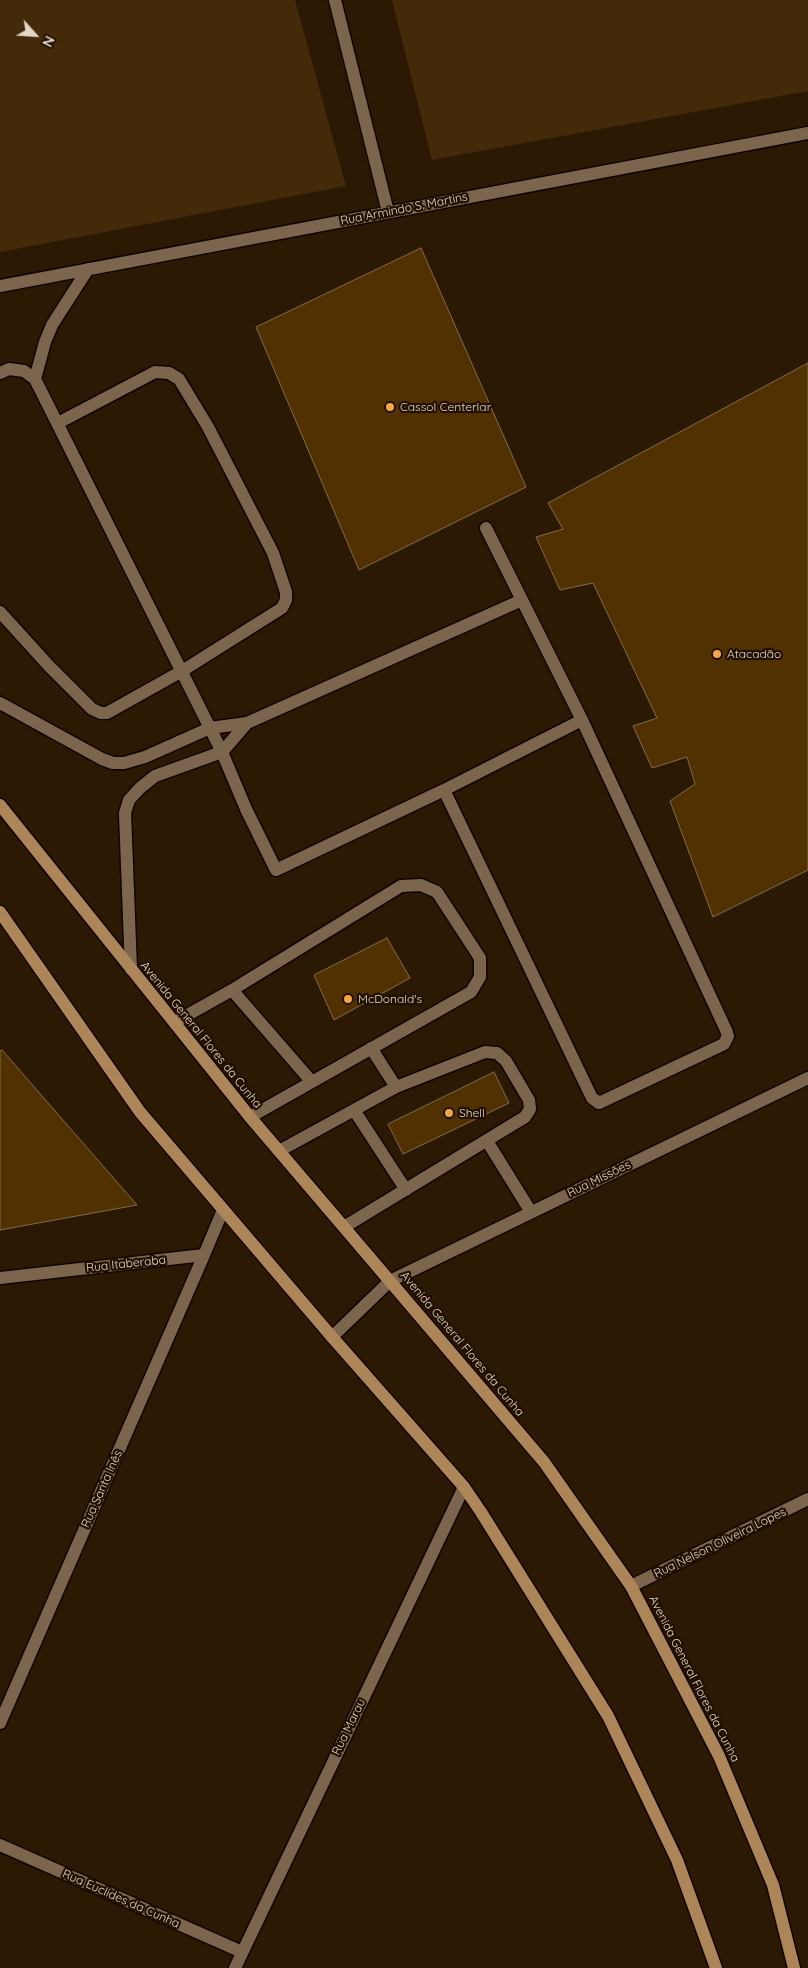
<!DOCTYPE html>
<meta charset="utf-8">
<style>
body{margin:0}
#map{position:relative;width:808px;height:1968px;overflow:hidden;background:#2b1903;font-family:Quicksand,sans-serif}
canvas{display:block}
.north{position:absolute;left:10px;top:10px;width:50px;height:50px;-webkit-text-stroke:4px #211000;paint-order:stroke;rotate:116deg;font-size:14px;font-weight:700;line-height:20px;text-align:center;color:#e2d6c9}
.north::after{content:'';display:block;margin:auto;width:18px;height:22px;background:#e2d6c9;clip-path:polygon(50% 0,100% 100%,50% 72%,0 100%)}
</style>
<div id="map">
<canvas width="808" height="1968"></canvas>
<div class="north">N</div>
</div>
<script>
const context = document.querySelector('canvas').getContext('2d');
context.lineJoin = 'round';
function paint(path, color) { context.fillStyle = color; context.fill(path, 'evenodd'); }
const poly = rows => new Path2D(rows.map(r => 'M' + r).join(''));
function trace(path, color, width, dash) { context.strokeStyle = color; context.lineWidth = width; context.lineCap = dash ? 'butt' : 'round'; context.setLineDash(dash || []); context.stroke(path); }
function drawText(font, color, halo, rows, align = 'center') {
  context.font = font + ' Quicksand,sans-serif'; context.lineWidth = 4.5; context.setLineDash([]); context.textBaseline = 'middle'; context.strokeStyle = halo; context.fillStyle = color; for (const [text, x, y, turn = 0] of rows) {
    context.save(); context.translate(x, y); context.rotate((+turn || 0) * Math.PI / 180); context.textAlign = isNaN(turn) ? turn : align; if (halo) context.strokeText(text, 0, 0); context.fillText(text, 0, 0); context.restore();
  }
}
paint(poly([
 [0,0,295,0,346,186,0,252],
 [392,0,808,0,808,91,432,160]
]), '#432a09');
const building = poly([
 [421,248,526,487,359,570,256,327,421,248],
 [808,363,808,870,713,917,670,801,695,784,687,757,652,768,633,726,657,718,593,583,560,590,536,537,563,529,548,503,808,363],
 [387,938,410,978,334,1020,314,975,387,938],
 [2,1050,137,1205,0,1230,0,1051,2,1050],
 [494,1072,509,1103,403,1154,388,1124,494,1072]
]);
paint(building, '#523100');
trace(building, '#816b53', 1);
const minor = poly([
 [335,0,388,212],
 [0,286,808,133],
 [0,373,9,369,24,371,35,379,222,752,246,809,276,870,444,790,592,1098,599,1103,724,1044,728,1036,726,1030,582,720,486,528],
 [35,379,45,342,52,325,88,269],
 [0,612,49,666,92,709,101,713,107,713,182,671,282,608,286,600,286,592,273,553,208,427,179,379,169,373,155,372,58,423],
 [0,703,102,759,113,763,124,763,145,757,210,728,247,723,522,600],
 [444,790,582,720],
 [131,969,125,813,129,800,140,788,155,776,222,752,247,723],
 [232,990,312,1082],
 [175,1022,232,990,401,886,421,885,437,892,480,958,480,977,471,992,250,1117],
 [371,1048,396,1087],
 [354,1110,406,1190],
 [487,1141,531,1212],
 [279,1151,396,1087,485,1052,497,1053,506,1061,529,1100,530,1109,525,1117,344,1227],
 [0,1278,204,1255,223,1210],
 [332,1337,390,1281,808,1078],
 [631,1586,808,1499],
 [0,1723,204,1255],
 [0,1845,242,1952],
 [235,1968,464,1487]
]);
const major = poly([
 [0,805,250,1117,544,1462,631,1586,719,1756,773,1885,794,1968],
 [0,912,140,1112,332,1337,464,1487,481,1512,608,1716,677,1860,716,1968]
]);
trace(minor, '#130400', 15);
trace(major, '#130400', 15);
trace(minor, '#7b664d', 12);
trace(major, '#ac8659', 12);
for (const [x, y, r, color] of [
 [390,407,5,"#f2a541"],
 [717,654,5,"#f2a541"],
 [348,999,5,"#f2a541"],
 [449,1113,5,"#f2a541"]
]) { const dot = new Path2D(); dot.arc(x, y, r, 0, 2 * Math.PI); context.fillStyle = color; context.fill(dot); trace(dot, '#211000', 2); }
drawText('12px', '#e2d6c9', '#211000', [
 ["Rua Armindo S. Martins",404,209,-11],
 ["Avenida General Flores da Cunha",201,1035,51],
 ["Rua Missões",599,1179,-26],
 ["Rua Itaberaba",126,1264,-6],
 ["Avenida General Flores da Cunha",462,1344,50],
 ["Rua Santa Inês",102,1489,-66],
 ["Rua Nelson Oliveira Lopes",720,1543,-26],
 ["Avenida General Flores da Cunha",694,1679,63],
 ["Rua Marau",349,1727,-64],
 ["Rua Euclides da Cunha",121,1899,24]
]);
drawText('12px', '#e2d6c9', '#211000', [
 ["Cassol Centerlar",400,407],
 ["Atacadão",727,654],
 ["McDonald's",358,999],
 ["Shell",459,1113]
], 'left');
</script>
